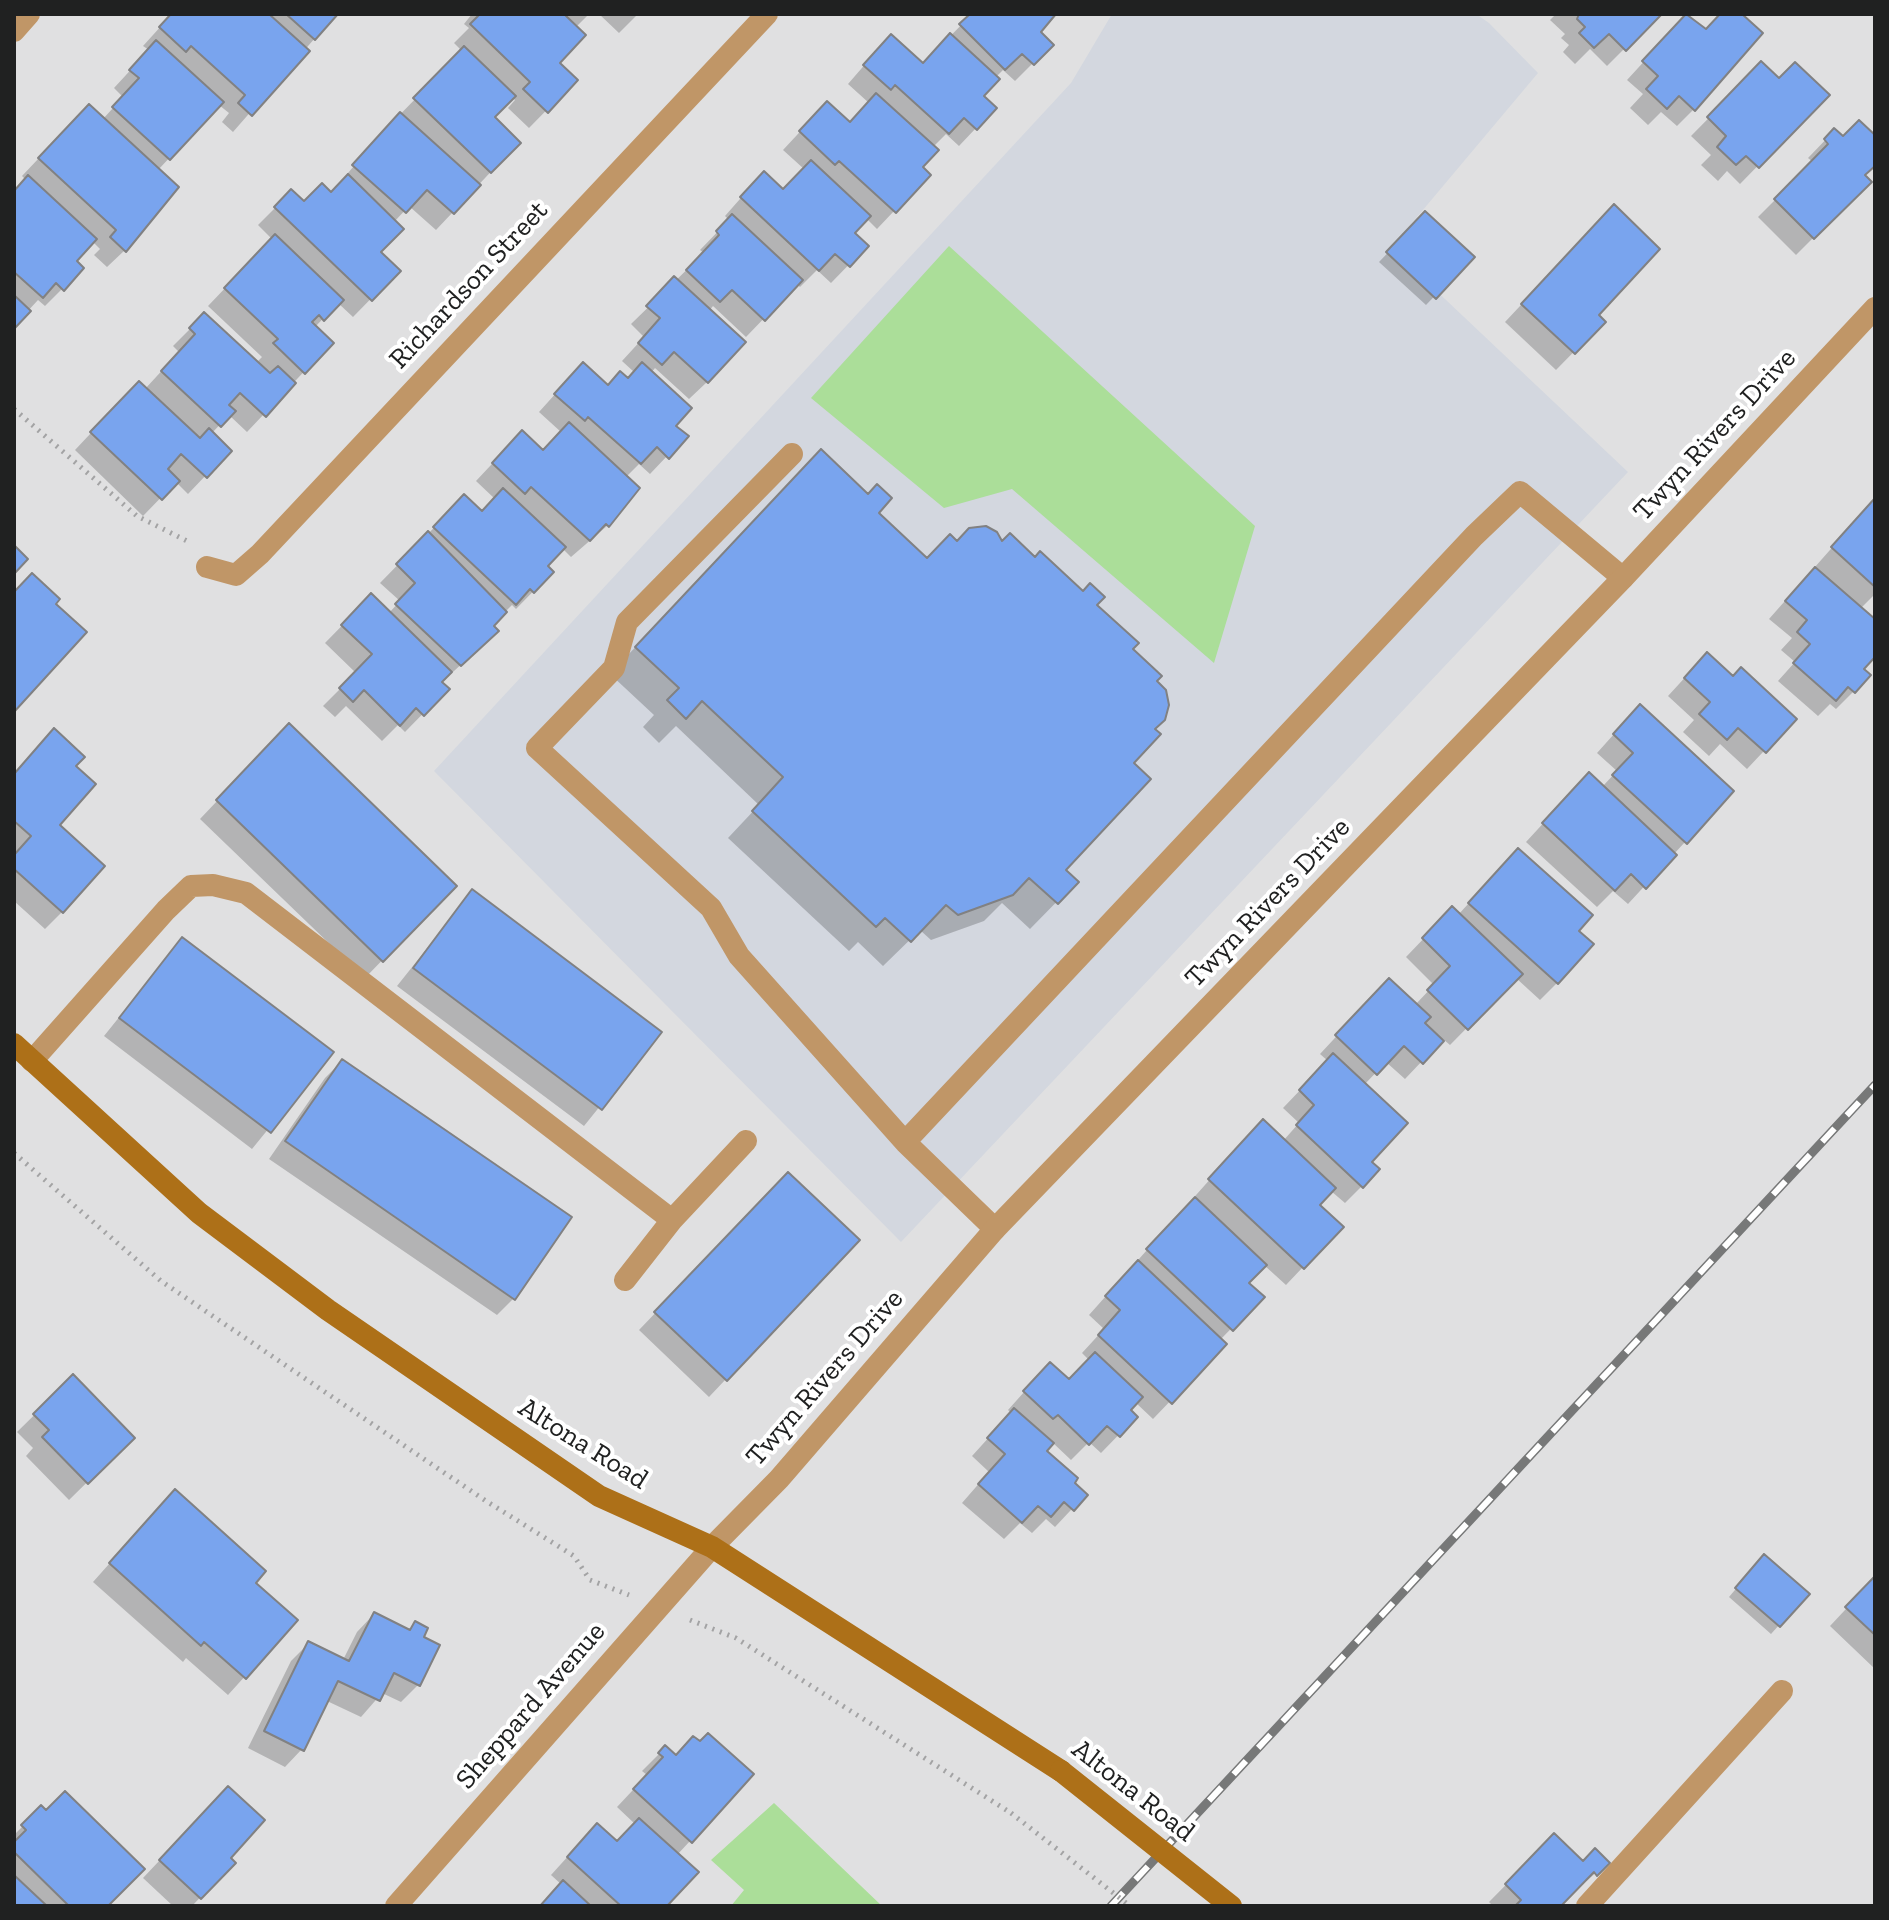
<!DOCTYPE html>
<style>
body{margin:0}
#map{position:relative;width:1889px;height:1920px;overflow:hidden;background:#e0e0e1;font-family:"Zilla Slab",serif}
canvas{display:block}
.frame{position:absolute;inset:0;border:16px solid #202121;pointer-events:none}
</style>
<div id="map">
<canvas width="1889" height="1920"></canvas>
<div class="frame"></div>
</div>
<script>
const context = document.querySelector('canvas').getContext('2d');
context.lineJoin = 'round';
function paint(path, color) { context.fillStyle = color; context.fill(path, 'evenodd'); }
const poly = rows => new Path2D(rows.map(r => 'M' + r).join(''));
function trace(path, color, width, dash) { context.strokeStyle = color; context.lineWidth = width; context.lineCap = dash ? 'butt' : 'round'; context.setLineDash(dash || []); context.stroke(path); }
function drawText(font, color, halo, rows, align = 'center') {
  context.font = font + ' "Zilla Slab",serif'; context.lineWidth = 8; context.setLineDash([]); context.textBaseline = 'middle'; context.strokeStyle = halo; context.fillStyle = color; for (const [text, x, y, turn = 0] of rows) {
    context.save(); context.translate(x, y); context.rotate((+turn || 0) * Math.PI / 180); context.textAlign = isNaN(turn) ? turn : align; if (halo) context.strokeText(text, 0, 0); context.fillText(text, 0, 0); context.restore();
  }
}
paint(poly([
 [1112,14,1476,14,1489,23,1538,73,1391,248,1628,472,901,1242,434,771,1071,83]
]), '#d3d7df');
paint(poly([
 [949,246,1255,526,1214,663,1012,489,944,508,811,398],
 [774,1803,882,1906,731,1906,744,1890,711,1860]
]), '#abde99');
paint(poly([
 [172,14,336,14,233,132,222,122,229,113,219,105,158,170,125,250,107,267,94,255,100,249,92,241,74,261,82,268,62,289,45,306,38,300,14,326,14,193,26,180,22,176,72,123,103,119,123,97,114,88,149,50,143,46],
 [472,14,589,14,575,28,557,63,576,80,529,128,508,108,515,100,512,97,492,117,518,143,436,230,409,206,394,222,378,252,398,271,353,317,338,303,315,327,331,343,247,432,229,415,212,433,229,451,188,494,176,482,143,516,75,450,122,400,145,389,179,352,173,346,204,315,256,363,262,357,208,306,272,239,258,225,291,192,304,204,330,194,383,132,462,51,454,43,469,28,464,24],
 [599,14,638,14,619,33],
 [972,14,1053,14,1038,32,1051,45,1015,81,1003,70,995,78,981,96,976,128,959,146,946,134,933,147,920,167,928,175,877,229,866,218,852,233,867,246,831,283,817,270,800,287,797,284,746,337,713,306,709,311,743,342,707,382,689,399,655,368,651,373,673,426,686,436,650,474,639,464,626,477,608,525,571,557,562,548,545,566,552,572,516,609,512,605,491,626,479,648,441,683,447,689,405,732,398,725,382,741,346,706,335,717,323,706,356,673,325,643,371,596,389,613,400,601,380,583,464,497,481,513,495,499,476,481,505,450,542,452,561,432,539,412,566,382,607,387,627,380,634,372,622,361,644,337,631,324,704,253,700,250,729,220,725,216,747,191,783,191,804,169,783,150,810,121,849,124,869,103,848,84,874,54,922,65],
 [1556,14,1659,14,1607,66,1590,49,1575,64,1563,52,1569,45,1561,38,1565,34,1550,20],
 [1721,14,1739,14,1694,109,1677,126,1661,112,1648,125,1630,108,1643,94,1627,80,1671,32,1705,31],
 [1762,64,1779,80,1827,95,1740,184,1727,171,1718,181,1701,165,1711,155,1691,136],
 [1834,131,1842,139,1875,138,1875,163,1862,176,1869,182,1796,255,1758,217,1813,162,1808,158],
 [1425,214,1472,257,1426,305,1379,262],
 [1597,224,1596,315,1603,322,1556,370,1505,322],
 [795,478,876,513,926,560,957,543,1002,542,1034,560,1094,605,1155,681,1131,763,1063,870,1076,882,1030,929,1002,903,984,921,931,940,920,930,883,966,858,942,849,951,728,838,759,805,676,726,659,743,643,727,654,715,610,674],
 [1875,499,1875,594,1860,609,1875,622,1875,654,1861,670,1868,675,1853,692,1836,709,1830,704,1818,716,1778,681,1795,662,1781,650,1792,638,1769,619],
 [1690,672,1733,678,1794,719,1747,769,1720,744,1709,756,1683,732,1694,720,1668,696],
 [1623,724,1685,842,1628,904,1613,891,1597,907,1526,842,1572,792,1602,787,1617,771,1597,753],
 [272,743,454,886,365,978,200,819],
 [74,767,57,825,62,912,45,929,14,901,14,774],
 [1501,868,1576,931,1557,983,1540,1000,1516,978,1450,1045,1443,1039,1405,1079,1386,1062,1364,1085,1370,1162,1362,1186,1345,1203,1331,1191,1317,1205,1303,1267,1286,1285,1264,1265,1246,1283,1262,1297,1220,1340,1225,1344,1153,1419,1135,1402,1128,1410,1136,1417,1101,1453,1089,1442,1071,1460,1052,1442,1044,1451,1085,1495,1055,1527,1046,1519,1032,1533,1020,1523,1004,1539,962,1503,989,1472,972,1456,1011,1413,1008,1410,1033,1382,1068,1381,1089,1360,1082,1353,1104,1329,1089,1315,1246,1139,1283,1141,1299,1123,1283,1108,1328,1061,1320,1054,1372,998,1415,1005,1434,985,1406,957,1452,909,1458,915],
 [472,892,659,1033,584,1126,397,986],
 [182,939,331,1052,252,1149,104,1036],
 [342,1061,514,1298,497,1315,269,1159,325,1078],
 [771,1192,726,1379,709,1397,639,1330],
 [73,1377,132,1438,69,1500,26,1456,33,1448,17,1432],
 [158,1509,253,1583,295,1621,228,1695,186,1658,183,1662,93,1582],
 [1756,1565,1807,1594,1771,1634,1729,1597],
 [1875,1578,1875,1669,1830,1626],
 [374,1614,408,1631,415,1623,421,1637,418,1685,401,1702,382,1693,361,1717,327,1701,302,1749,285,1767,248,1748,291,1661,308,1644,343,1660,357,1632],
 [665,1748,690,1841,677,1855,665,1906,541,1906,562,1885,551,1875,580,1843,616,1843,635,1824,617,1807,647,1775,642,1771],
 [211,1806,228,1858,233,1863,192,1906,173,1906,143,1878],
 [41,1808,105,1906,14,1906,14,1835],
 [1554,1836,1582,1864,1607,1863,1558,1906,1493,1906,1489,1902]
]), '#0003');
const building = poly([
 [171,14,269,14,310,51,252,116,238,103,245,95,191,46,186,52,159,27,171,14],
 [286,14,338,14,315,40,286,14],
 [480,14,564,14,586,35,560,63,578,80,548,113,523,89,530,82,470,24,480,14],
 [970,14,1056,14,1041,32,1054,45,1034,65,1022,54,1005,70,959,24,970,14],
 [1579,14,1662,14,1626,51,1609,34,1594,48,1579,33,1585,27,1577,19,1579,14],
 [1686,14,1706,29,1720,14,1742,14,1763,33,1695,111,1679,96,1667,109,1646,89,1658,76,1642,61,1686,14],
 [950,33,1000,79,984,96,997,108,977,130,964,118,949,134,895,85,891,90,863,65,891,34,923,63,950,33],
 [156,40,224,102,170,160,112,107,139,78,129,70,156,40],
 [464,46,516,96,495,117,521,143,491,173,413,98,464,46],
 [1761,61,1779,78,1795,62,1830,95,1759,168,1746,156,1736,165,1717,147,1726,136,1707,117,1761,61],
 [876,93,939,150,923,167,931,175,896,213,839,161,835,165,799,131,827,101,850,122,876,93],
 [89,104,179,187,126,252,110,237,116,230,38,158,89,104],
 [400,112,481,185,454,214,427,190,406,213,352,165,400,112],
 [1859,120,1875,135,1875,166,1865,175,1872,182,1814,239,1774,199,1828,144,1824,139,1834,128,1843,136,1859,120],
 [811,160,871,216,855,233,869,246,850,267,835,254,819,271,740,197,764,171,783,189,811,160],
 [348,174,404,229,381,252,401,271,372,301,274,207,291,189,304,201,322,183,331,192,348,174],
 [28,175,97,239,77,261,84,268,64,291,56,283,43,298,14,272,14,191,28,175],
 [1614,204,1660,249,1599,315,1606,322,1575,354,1521,304,1614,204],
 [1425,211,1475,257,1436,299,1386,252,1425,211],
 [732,214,803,280,765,321,732,290,720,302,686,270,719,235,716,231,732,214],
 [275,234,344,300,324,321,319,315,312,322,334,343,305,374,273,343,278,339,224,288,275,234],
 [674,276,746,342,708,383,674,352,662,365,638,343,660,318,646,306,674,276],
 [14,295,31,311,14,329,14,295],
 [204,312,270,373,278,366,296,383,266,417,240,393,229,405,236,411,221,427,161,371,195,334,189,328,204,312],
 [583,362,608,385,620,371,628,378,642,362,692,408,676,426,689,436,669,459,657,447,641,464,588,417,585,421,554,394,583,362],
 [139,381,200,438,209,428,232,451,207,478,181,454,168,469,180,481,162,500,90,432,139,381],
 [569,422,640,488,609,527,606,524,590,541,531,487,525,494,492,463,522,430,543,450,569,422],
 [821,449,868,494,877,484,892,498,879,513,927,558,950,534,957,541,969,528,986,526,997,532,1002,541,1010,533,1035,557,1040,551,1083,591,1090,583,1105,597,1097,605,1139,643,1133,649,1162,676,1157,681,1166,690,1169,705,1165,720,1155,729,1161,734,1134,763,1151,779,1066,870,1079,882,1058,904,1029,878,1013,895,958,915,946,905,911,942,885,918,876,927,752,811,783,777,702,701,686,719,667,700,679,688,635,647,821,449],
 [503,488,566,547,548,566,554,572,534,593,530,589,516,605,433,527,464,494,482,511,503,488],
 [1875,498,1875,587,1831,547,1875,498],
 [428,531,507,612,494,626,499,631,461,666,395,604,415,583,396,564,428,531],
 [14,545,28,559,14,574,14,545],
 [1815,567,1875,619,1875,657,1864,669,1871,675,1855,693,1848,687,1836,701,1793,663,1810,644,1797,632,1807,620,1785,601,1815,567],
 [32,573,60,599,56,604,87,632,14,712,14,592,32,573],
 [371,593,452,672,442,682,450,689,424,716,416,708,400,726,364,690,353,702,339,688,372,654,341,625,371,593],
 [1707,652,1733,676,1741,667,1797,719,1766,753,1738,728,1727,740,1699,714,1710,702,1684,678,1707,652],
 [1640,704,1734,791,1687,844,1612,775,1633,753,1613,734,1640,704],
 [289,723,457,886,383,962,216,800,289,723],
 [54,728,85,757,76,766,96,784,60,825,105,866,63,913,14,869,14,855,31,836,14,821,14,774,54,728],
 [1589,772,1677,855,1646,889,1631,874,1615,891,1542,823,1589,772],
 [1518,848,1593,915,1579,931,1594,944,1558,984,1468,903,1518,848],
 [472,889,662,1032,602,1110,413,968,472,889],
 [1452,906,1523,974,1468,1030,1427,990,1450,966,1422,938,1452,906],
 [182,937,334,1052,271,1133,119,1018,182,937],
 [1389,978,1431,1017,1425,1023,1444,1041,1423,1064,1404,1046,1377,1075,1335,1035,1389,978],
 [1333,1053,1408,1123,1372,1162,1380,1169,1363,1188,1296,1125,1314,1105,1299,1090,1333,1053],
 [342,1059,572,1217,515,1300,285,1141,342,1059],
 [1263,1119,1336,1188,1320,1205,1344,1227,1304,1269,1208,1179,1263,1119],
 [788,1172,860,1240,727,1381,654,1312,788,1172],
 [1195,1197,1267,1265,1249,1283,1265,1297,1233,1331,1146,1249,1195,1197],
 [1138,1260,1227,1344,1172,1404,1098,1335,1120,1310,1105,1296,1138,1260],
 [1095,1352,1143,1397,1131,1410,1138,1417,1120,1437,1107,1426,1089,1445,1058,1415,1053,1419,1023,1391,1050,1362,1069,1379,1095,1352],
 [73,1374,135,1438,88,1484,42,1437,49,1430,33,1414,73,1374],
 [1014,1408,1054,1443,1047,1451,1078,1478,1075,1483,1088,1495,1074,1511,1064,1502,1051,1517,1038,1506,1022,1523,978,1484,1005,1454,987,1438,1014,1408],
 [175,1489,266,1571,256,1583,298,1620,246,1679,204,1642,201,1646,109,1563,175,1489],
 [1764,1554,1810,1594,1780,1627,1735,1588,1764,1554],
 [1875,1576,1875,1635,1845,1607,1875,1576],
 [374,1612,410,1630,415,1621,428,1628,424,1637,440,1645,420,1686,394,1673,380,1701,338,1681,304,1751,264,1731,308,1641,349,1661,374,1612],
 [708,1733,754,1774,692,1843,633,1789,663,1757,658,1753,665,1745,676,1755,693,1736,700,1741,708,1733],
 [228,1786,265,1820,231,1858,236,1863,201,1899,159,1860,228,1786],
 [65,1791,145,1869,108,1906,69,1906,14,1852,14,1842,26,1830,21,1825,41,1805,46,1810,65,1791],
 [639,1818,699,1872,667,1906,621,1906,567,1857,597,1823,617,1841,639,1818],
 [1554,1833,1583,1861,1595,1848,1610,1863,1597,1876,1594,1872,1561,1906,1515,1906,1521,1900,1505,1884,1554,1833],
 [14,1875,47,1906,14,1906,14,1875],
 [563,1880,591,1906,540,1906,563,1880]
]);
paint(building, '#79a4ee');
trace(building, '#818182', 2);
trace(poly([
 [14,409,137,516,191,543],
 [14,1153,161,1281,486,1501,574,1556,590,1580,629,1595],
 [690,1620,736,1638,1011,1813]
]), '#a3a3a4', 5, [2, 6]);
trace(poly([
 [792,454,627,622,614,668,537,748,711,908,739,956,905,1142,995,1229],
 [32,1061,166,910,191,886,213,885,246,893,672,1220,746,1141],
 [905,1142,1474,536,1520,492,1623,578],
 [625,1280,672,1220],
 [1587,1906,1782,1691]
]), '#c09667', 22);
trace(poly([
 [14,31,29,14],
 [207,567,236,575,260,554,767,14]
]), '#c09667', 22);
trace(poly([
 [396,1906,712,1547,779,1479,995,1229,1623,578,1875,308]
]), '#c09667', 22);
trace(poly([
 [14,1044,199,1213,328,1310,599,1496,712,1547,1061,1771]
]), '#ad7018', 22);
const rail = poly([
 [1111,1906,1875,1085]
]);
trace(rail, '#777878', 9);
trace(rail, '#fff', 6, [18]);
trace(poly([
 [1011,1813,1130,1906]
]), '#a3a3a4', 5, [2, 6]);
trace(poly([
 [1061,1771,1231,1906]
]), '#ad7018', 22);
drawText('28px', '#202121', '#fff', [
 ["Richardson Street",469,285,-47],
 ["Twyn Rivers Drive",1715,435,-47],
 ["Twyn Rivers Drive",1268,903,-46],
 ["Twyn Rivers Drive",825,1378,-49],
 ["Altona Road",583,1444,32],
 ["Sheppard Avenue",531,1706,-49],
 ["Altona Road",1133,1791,38]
]);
</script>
